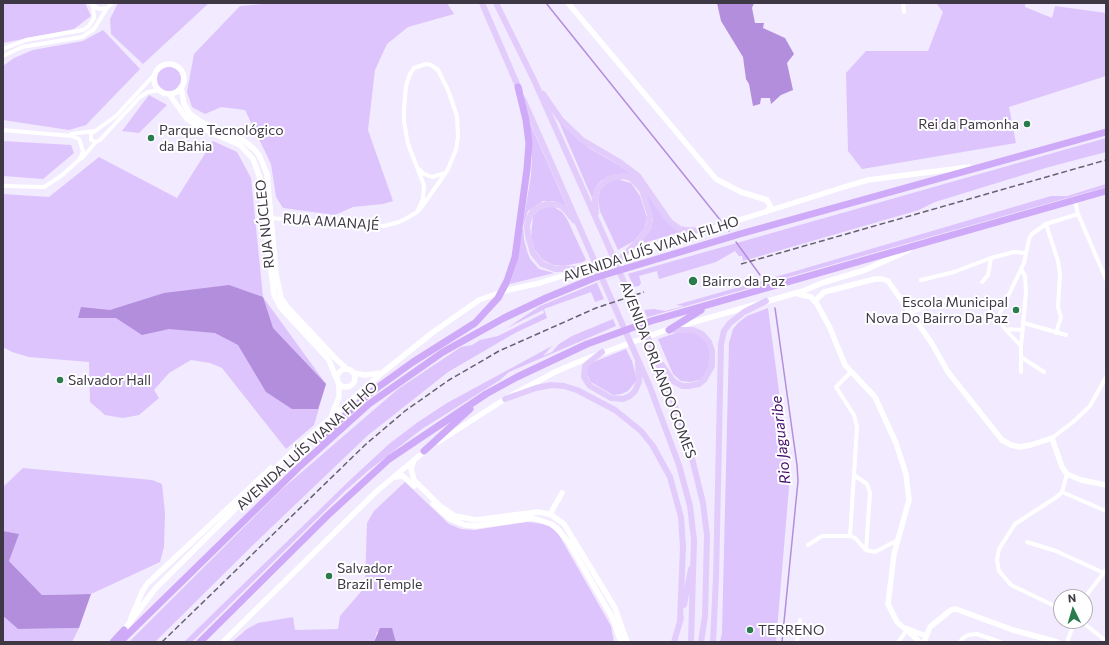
<!DOCTYPE html>
<meta charset="utf-8">
<style>
body{margin:0}
#map{position:relative;width:1109px;height:645px;overflow:hidden;background:#f2eafe;font-family:Commissioner,sans-serif}
canvas{display:block}
.frame{position:absolute;inset:0;border:4px solid #3e3845;pointer-events:none}
.north{position:absolute;left:1053px;top:589px;width:40px;height:40px;box-sizing:border-box;background:#fff;border:1px solid #b2afb5;border-radius:50%;rotate:355deg;font-size:11px;font-weight:700;line-height:16px;text-align:center;color:#3e3845}
.north::after{content:'';display:block;margin:auto;width:14px;height:18px;background:#2a7c4e;clip-path:polygon(50% 0,100% 100%,50% 72%,0 100%)}
</style>
<div id="map">
<canvas width="1109" height="645"></canvas>
<div class="frame"></div>
<div class="north">N</div>
</div>
<script>
const context = document.querySelector('canvas').getContext('2d');
context.lineJoin = 'round';
function paint(path, color) { context.fillStyle = color; context.fill(path, 'evenodd'); }
const poly = rows => new Path2D(rows.map(r => 'M' + r).join(''));
function trace(path, color, width, dash) { context.strokeStyle = color; context.lineWidth = width; context.lineCap = dash ? 'butt' : 'round'; context.setLineDash(dash || []); context.stroke(path); }
function drawText(font, color, halo, rows, align = 'center') {
  context.font = font + ' Commissioner,sans-serif'; context.lineWidth = 4; context.setLineDash([]); context.textBaseline = 'middle'; context.strokeStyle = halo; context.fillStyle = color; for (const [text, x, y, turn = 0] of rows) {
    context.save(); context.translate(x, y); context.rotate((+turn || 0) * Math.PI / 180); context.textAlign = isNaN(turn) ? turn : align; if (halo) context.strokeText(text, 0, 0); context.fillText(text, 0, 0); context.restore();
  }
}
paint(poly([
 [3,3,85,3,91,16,74,29,3,43],
 [118,3,209,3,143,64,111,34,110,19],
 [274,3,447,3,454,14,408,27,387,44,375,70,368,130,393,201,383,204,353,207,335,215,283,208,276,197,271,164,245,110,221,107,205,114,192,107,187,92,194,54,240,6],
 [936,3,1025,3,1025,7,1052,18,1055,6,1106,13,1106,76,1009,107,1016,143,862,169,848,151,846,73,866,51,928,51,943,12],
 [103,30,140,69,86,125,69,130,3,120,3,66,14,58,33,50,83,41],
 '157 79a12 12 0 1 1 24 0a12 12 0 1 1-24 0Z',
 [149,95,167,105,139,133,122,131],
 [557,117,589,148,617,164,635,177,664,218,681,232,637,245,651,229,653,219,646,194,623,174,613,175,601,181,597,186,592,198],
 [529,121,567,207,554,201,543,201,528,211,523,226,524,239,527,251,530,259,539,269,554,273,510,284,517,261,531,175,532,157],
 [1106,138,1106,152,1049,167,935,202,919,210,743,261,742,256,739,256,735,251,716,262,659,279,657,271,639,276,641,283,639,286,634,287,628,274,597,283,604,299,595,302,591,292,544,309,547,318,515,333,448,372,367,436,252,546,155,642,129,642,281,490,398,389,461,347,472,345,480,340,498,336,544,313,543,310,507,328,540,306,596,283],
 [3,141,71,145,74,153,43,179,3,176],
 [213,141,237,152,251,178,263,297,326,384,314,425,286,449,222,368,210,363,191,360,169,373,154,390,159,398,139,415,123,418,105,415,90,402,89,362,29,357,12,352,3,347,3,194,49,197,99,157,177,198],
 [616,179,631,183,640,196,647,218,645,227,640,234,634,241,618,250,600,211,598,199,600,190,606,183],
 [1106,184,1106,187,616,326,509,372,500,380,422,429,369,470,344,492,192,642,184,642,349,481,389,444,418,422,447,403,552,346,543,356,552,352,559,344,572,336,613,319,616,326,647,317,644,310,654,309,665,311,684,306,676,305,796,271,1051,196,1067,196],
 [547,207,554,207,562,212,567,219,586,260,583,262,564,266,553,265,543,260,535,250,531,237,533,216,539,210],
 [768,308,790,475,776,642,720,642,722,633,729,343,733,329,738,323,747,316],
 [695,332,709,344,710,362,707,374,700,380,690,382,681,381,673,374,658,339,676,333],
 [626,349,632,361,637,380,628,391,621,394,613,395,591,382,586,373,587,367,591,363],
 [23,468,152,480,162,484,165,513,164,547,160,562,91,594,42,595,9,561,18,534,3,531,3,487],
 [405,482,449,524,461,529,474,530,527,522,545,524,552,528,559,535,611,626,614,642,396,642,393,632,377,632,374,642,232,642,247,629,258,623,293,617,295,630,338,629,340,616,365,587,367,523,374,511],
 [3,616,18,629,79,628,72,642,3,642]
]), '#ddc4fd');
paint(poly([
 [717,3,754,3,752,8,755,23,764,23,763,28,785,38,794,54,787,63,793,90,781,95,771,104,770,98,761,98,760,104,753,106,749,84,746,79,743,57,721,21],
 [229,285,263,297,273,328,326,384,318,409,292,409,266,392,238,345,215,333,169,329,142,335,116,318,78,318,81,307,110,310,164,293],
 [3,531,19,534,9,561,42,595,91,594,79,628,18,629,3,616],
 [380,628,392,628,396,642,374,642]
]), '#b38edd');
trace(poly([
 [546,3,721,221],
 [727,229,729,231],
 [736,242,760,275],
 [775,308,797,465,798,481,782,642]
]), '#b38edd', 1.5);
trace(poly([
 [90,3,99,9,107,8,112,3],
 [903,3,904,12],
 [3,49,26,40,83,30,89,26,94,18,93,6],
 [3,56,22,47,82,37,94,29,107,8],
 [155,74,116,116,91,134,91,140,96,142,100,140,140,97,148,92,159,90],
 [3,130,72,136,79,139,83,151,80,159,61,176,44,187,3,186],
 [71,134,94,131],
 [82,158,96,142],
 [419,169,424,174,432,177,445,173],
 [1075,201,1078,214,1106,279],
 [269,218,384,226,399,222,407,218,417,212,421,208,447,171,456,150,458,137,457,116,448,90,438,70,431,65,426,64,414,68,410,74,406,86,404,109,404,122,408,144,424,185,423,199,417,212],
 [1046,224,1058,261,1060,274,1058,307,1061,317,1056,333],
 [1021,269,1025,276,1026,292,1021,346,1021,372],
 [921,280,954,272,991,258,1014,252,1026,253],
 [982,282,988,275,991,258],
 [910,313,942,301,953,299],
 [1024,323,1066,335],
 [1005,329,1021,346],
 [1023,330,1005,329,1001,323,1000,313,1024,263,1029,239,1032,234,1046,224,1078,214],
 [1021,357,1044,372],
 [1052,438,1073,422,1090,406,1106,377],
 [854,475,867,484,870,493,866,550],
 [1062,492,1106,511],
 [850,536,857,427,854,415,836,387,850,373],
 [1027,542,1056,551,1106,574],
 [808,545,822,536,850,536,855,538,866,550,875,552,896,541],
 [1085,597,1106,570],
 [1061,609,1011,585,999,571,997,560,999,549,1015,524,1058,496,1062,492,1067,474],
 [1081,621,1106,641],
 [797,642,800,620],
 [898,642,908,629],
 [960,642,963,638,968,635,977,634,1000,642],
 [1067,642,1075,621]
]), '#fff', 4);
trace(poly([
 [568,3,716,179,741,192,767,200,771,207,766,212],
 '154 79a15 15 0 1 1 30 0a15 15 0 1 1-30 0Z',
 [181,87,184,104,190,114,203,123,243,140,254,149,259,155,267,174,276,274,281,298,288,308,337,360,346,368],
 [169,94,187,119,199,127,240,145,253,159,260,178,274,295,281,308,329,360,336,378],
 [798,294,811,297,817,304,830,328,845,365,875,397,896,443,906,474,909,500,894,554,888,604,897,622,920,642],
 [815,301,824,292,875,279,882,279,888,281,931,342,948,372,1002,440,1011,445,1020,447,1031,445,1052,438,1062,467,1067,474,1081,480,1106,485],
 '337 378a9 9 0 1 1 18 0a9 9 0 1 1-18 0Z',
 [354,373,365,375,382,373],
 [331,417,339,397,339,384],
 [438,442,505,399,557,371,583,360,666,330,803,291,822,283,865,270,909,250],
 [414,460,411,469,414,480,440,506,455,516,476,520,537,512,550,514,564,524,615,608,627,642],
 [395,477,403,476,414,486],
 [433,504,450,519,465,525,476,526,533,518,551,524,558,529,569,543,612,617,621,642],
 [547,514,550,514,562,493],
 [131,618,143,590,148,583,271,468],
 [905,628,926,636],
 [124,630,155,589,294,450,382,373,432,333,479,300,508,290,540,283,844,187,868,180,969,167],
 [223,642,377,491,426,450],
 [924,642,930,627,951,610,956,609,1013,630,1057,642]
]), '#fff', 5.5);
trace(poly([
 [482,3,520,91],
 [496,3,534,80,611,252,651,345,687,438,703,503,707,535,705,616,701,642],
 [543,94,561,120,582,140,618,161,638,176,670,222,680,229,686,230,706,231],
 [523,99,650,387,679,465,690,506,694,540,691,642],
 [596,213,595,199,597,190,608,179,624,176,631,178,642,190,650,215,649,226,641,238,622,257],
 [574,220,565,209,559,205,548,204,541,206,533,211,529,218,527,226,528,236,533,253,542,264,555,269,584,269],
 [602,352,588,363,585,366,584,377,590,386,611,398,623,399,630,396,635,391,639,382,638,363],
 [662,365,673,381,682,386,689,386,699,384,704,380,712,366,712,351,709,342,702,334,693,330,669,330],
 [505,399,536,388,551,385,564,386,577,390,615,410,641,431,653,446,670,477,681,517,683,547,680,620],
 [684,605,691,569],
 [674,642,681,618],
 [713,642,716,578,721,344,724,331,730,323,744,312,766,301]
]), '#e2ccfb', 6);
trace(poly([
 [669,330,701,310],
 [322,440,339,421,370,393,413,362,475,323,498,298,507,281,515,257,527,169,529,143,526,120,518,87],
 [424,451,470,409],
 [113,642,124,630],
 [120,642,299,467,369,404,443,352,504,318,546,298,594,278,740,234,1106,132],
 [200,642,328,515,389,459,486,394,517,377,587,344,651,321,1106,191]
]), '#ceaaf8', 7);
trace(poly([
 [741,264,1106,160],
 [162,642,365,445,405,411,449,380,499,351,596,308,644,292]
]), '#676170', 1.5, [6, 3]);
for (const [x, y, r, color] of [
 [1027,124,4,"#2a7c4e"],
 [151,138,4,"#2a7c4e"],
 [693,281,5,"#2a7c4e"],
 [1016,310,4,"#2a7c4e"],
 [60,380,4,"#2a7c4e"],
 [329,576,4,"#2a7c4e"],
 [750,630,4,"#2a7c4e"]
]) { const dot = new Path2D(); dot.arc(x, y, r, 0, 2 * Math.PI); context.fillStyle = color; context.fill(dot); trace(dot, '#fff', 1.5); }
drawText('14px', '#3e3845', '#fff', [
 ["Rei da Pamonha",1019,124,"right"],
 ["Parque Tecnológico",159,130],
 ["da Bahia",159,146],
 ["Bairro da Paz",702,281],
 ["Escola Municipal",1008,302,"right"],
 ["Nova Do Bairro Da Paz",1008,318,"right"],
 ["Salvador Hall",68,380],
 ["Salvador",337,568],
 ["Brazil Temple",337,584],
 ["TERRENO",758,630]
], 'left');
drawText('14px', '#3e3845', '#fff', [
 ["RUA AMANAJÉ",331,222,4],
 ["RUA NÚCLEO",265,224,-96],
 ["AVENIDA LUÍS VIANA FILHO",651,249,-18],
 ["AVENIDA ORLANDO GOMES",658,370,69],
 ["AVENIDA LUÍS VIANA FILHO",307,446,-42]
]);
drawText('italic 15px', '#440c6c', '#fff', [
 ["Rio Jaguaribe",781,440,-96]
]);
</script>
